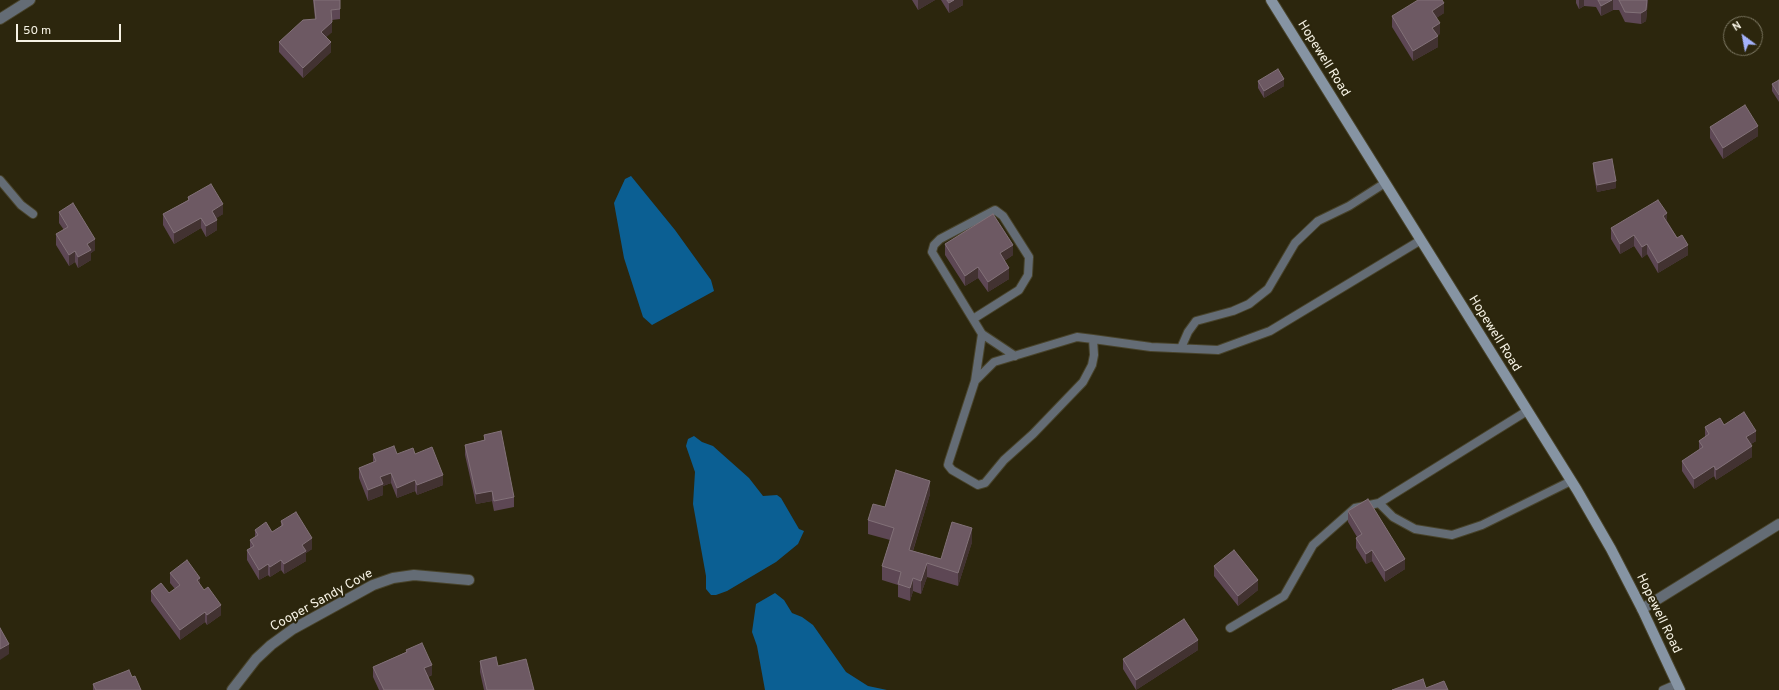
<!DOCTYPE html>
<style>
body{margin:0}
#map{position:relative;width:1779px;height:690px;overflow:hidden;background:#2c260d;font-family:Overpass,sans-serif}
canvas{display:block}
.north{position:absolute;left:1723px;top:16px;width:40px;height:40px;box-sizing:border-box;background:#2c260d;border:1px solid #7d7863;border-radius:50%;rotate:328deg;font-size:11px;font-weight:700;line-height:16px;text-align:center;color:#f6f2e4}
.north::after{content:'';display:block;margin:auto;width:14px;height:18px;background:#a4b2fc;clip-path:polygon(50% 0,100% 100%,50% 72%,0 100%)}
.scale{position:absolute;left:16px;top:24px;width:105px;height:18px;box-sizing:border-box;border:2px solid #f6f2e4;border-top:0;padding-left:5px;font-size:12px;line-height:14px;white-space:nowrap;color:#f6f2e4;-webkit-text-stroke:3px #2c260d;paint-order:stroke}
</style>
<div id="map">
<canvas width="1779" height="690"></canvas>
<div class="north">N</div>
<div class="scale">50 m</div>
</div>
<script>
const context = document.querySelector('canvas').getContext('2d');
context.lineJoin = 'round';
function paint(path, color) { context.fillStyle = color; context.fill(path, 'evenodd'); }
const poly = rows => new Path2D(rows.map(r => 'M' + r).join(''));
function trace(path, color, width, dash) { context.strokeStyle = color; context.lineWidth = width; context.lineCap = dash ? 'butt' : 'round'; context.setLineDash(dash || []); context.stroke(path); }
function drawText(font, color, halo, rows, align = 'center') {
  context.font = font + ' Overpass,sans-serif'; context.lineWidth = 4; context.setLineDash([]); context.textBaseline = 'middle'; context.strokeStyle = halo; context.fillStyle = color; for (const [text, x, y, turn = 0] of rows) {
    context.save(); context.translate(x, y); context.rotate((+turn || 0) * Math.PI / 180); context.textAlign = isNaN(turn) ? turn : align; if (halo) context.strokeText(text, 0, 0); context.fillText(text, 0, 0); context.restore();
  }
}
paint(poly([
 [631,176,675,230,711,280,714,291,652,325,643,317,624,258,614,203,625,179],
 [694,436,702,442,713,446,749,478,763,496,777,495,781,498,799,529,804,531,798,544,776,562,727,591,716,595,711,595,706,589,706,576,693,504,695,472,686,446,688,439],
 [775,593,784,600,792,613,802,617,813,625,846,672,868,686,887,690,765,690,757,646,752,632,756,604]
]), '#0b5f93');
const lane = poly([
 [0,180,21,205,33,214],
 [973,319,1019,290,1028,275,1029,257,1003,216,995,210,940,239,934,245,932,252,982,334,1015,356],
 [1093,339,1094,355,1092,365,1083,382,1033,434,1004,460,985,483,978,485,952,470,948,465,949,461,975,381,994,362,1077,337,1093,339,1151,347,1218,350,1270,331,1421,240],
 [1181,348,1188,332,1196,321,1233,311,1249,304,1268,289,1295,243,1318,221,1349,206,1385,183],
 [975,381,982,334],
 [1379,503,1393,517,1415,529,1452,535,1482,525,1571,481],
 [1230,628,1284,596,1313,545,1355,508,1379,503,1527,411],
 [1663,690,1677,684]
]);
const street = poly([
 [0,19,30,0],
 [1642,609,1779,524],
 [232,690,256,659,271,645,293,629,373,585,393,578,414,575,469,580]
]);
const secondary = poly([
 [1271,0,1577,490,1611,549,1642,609,1680,690]
]);
trace(lane, '#48432b', 10);
trace(street, '#48432b', 12);
trace(secondary, '#48432b', 12);
trace(lane, '#646c75', 8);
trace(street, '#646c75', 10);
trace(secondary, '#8694a3', 10);
paint(poly([
 [313,0,340,0,340,19,332,20,332,32,326,37,331,52,303,78,279,52,279,42,315,19],
 [912,0,935,0,918,10],
 [941,0,963,0,963,5,949,13],
 [1576,0,1648,0,1646,21,1641,24,1625,22,1619,10,1613,10,1601,16,1596,7,1584,6,1579,9,1576,3],
 [1444,13,1436,18,1440,34,1437,35,1438,47,1413,61,1392,27,1392,16],
 [1779,80,1779,102,1772,91,1772,84],
 [1258,81,1284,86,1264,98,1258,88],
 [1710,127,1758,136,1723,159,1710,138],
 [1593,163,1616,188,1597,192,1593,170],
 [188,197,223,214,216,218,217,230,206,237,201,228,174,244,163,225,163,214,188,200],
 [59,212,95,250,91,253,91,260,78,268,75,262,69,266,56,245,56,234,64,230,59,223],
 [1667,221,1688,255,1658,273,1647,254,1642,258,1634,246,1620,254,1611,239,1611,228],
 [945,244,1013,255,1004,261,1009,279,988,292,978,278,965,286,945,255],
 [1724,425,1756,441,1751,444,1752,457,1716,480,1714,476,1694,489,1682,471,1682,461,1699,450,1699,441,1705,437,1705,427],
 [484,435,514,497,514,507,494,511,492,501,476,504,465,455,465,445,484,440],
 [373,454,415,454,443,485,417,495,415,491,397,498,391,483,383,486,383,495,368,501,359,478,359,468,373,463],
 [930,494,913,551,941,559,972,542,958,586,927,577,921,594,913,591,910,601,898,597,898,585,882,580,882,566,890,540,868,534,868,520,885,507],
 [1348,511,1405,569,1385,582,1372,561,1366,564,1356,548,1356,538,1357,537,1348,522],
 [281,521,312,549,306,553,306,561,284,574,281,570,270,577,268,575,259,580,247,560,247,550,250,548,250,540,255,537,255,530,272,532,281,526],
 [1214,566,1258,590,1238,606,1214,576],
 [170,573,200,585,221,615,207,625,205,622,180,640,151,601,151,591,169,593,175,589,170,583],
 [406,650,432,675,428,677,434,690,379,690,373,677,373,667,406,652],
 [1198,650,1136,690,1123,669,1123,659],
 [480,661,498,666,534,690,484,690,480,672],
 [132,677,141,690,93,690,93,684]
]), '#5d4754');
paint(poly([
 [918,0,935,0,918,10],
 [954,0,963,0,963,5,949,13,949,3],
 [1579,0,1584,0,1584,6,1579,9],
 [1612,0,1613,0,1613,10,1601,16,1601,6],
 [1647,0,1648,0,1646,21,1641,24,1641,13],
 [1444,3,1444,13,1432,21,1432,11],
 [332,22,332,32,321,42,321,32],
 [1440,23,1440,34,1432,38,1432,28],
 [1438,36,1438,47,1413,61,1413,51],
 [331,42,331,52,303,78,303,68],
 [1284,79,1284,86,1264,98,1264,91],
 [1758,126,1758,136,1723,159,1723,148],
 [1616,181,1616,188,1597,192,1597,185],
 [223,204,223,214,212,221,212,211],
 [1667,213,1667,224,1663,216],
 [201,218,201,228,174,244,174,233],
 [217,220,217,230,206,237,206,226],
 [1634,235,1634,246,1620,254,1620,244],
 [95,239,95,250,91,253,91,260,78,268,78,257,87,244],
 [1647,244,1647,254,1642,258,1642,247],
 [1013,245,1013,255,1000,264,1000,253],
 [1688,245,1688,255,1658,273,1658,263],
 [75,251,75,262,69,266,69,255],
 [978,267,978,278,965,286,965,276],
 [1009,268,1009,279,988,292,988,282],
 [1756,431,1756,441,1746,447,1746,437],
 [1752,446,1752,457,1716,480,1716,470],
 [1714,466,1714,476,1694,489,1694,479],
 [391,473,391,483,383,486,383,495,368,501,368,490,380,477],
 [443,475,443,485,417,495,417,485],
 [415,480,415,491,397,498,397,488],
 [930,481,930,494,909,563,909,550],
 [492,491,492,501,476,504,476,494],
 [972,528,972,542,958,586,958,573],
 [312,538,312,549,306,553,306,561,284,574,284,564,302,545],
 [1372,550,1372,561,1366,564,1366,554],
 [1405,559,1405,569,1385,582,1385,571],
 [281,560,281,570,270,577,270,567],
 [927,563,927,577,921,594,921,581],
 [268,564,268,575,259,580,259,570],
 [200,578,200,588,197,580],
 [913,578,913,591,910,601,910,588],
 [1258,580,1258,590,1238,606,1238,596],
 [221,605,221,615,207,625,207,615],
 [205,612,205,622,180,640,180,630],
 [1198,640,1198,650,1136,690,1136,680],
 [9,644,9,654,0,660,0,649],
 [432,665,432,675,424,678,424,668]
]), '#423231');
const building = poly([
 [314,0,340,0,340,9,331,10,332,22,321,32,331,42,303,68,279,42,303,20,316,19,314,0],
 [947,0,954,0,949,3,947,0],
 [1418,0,1442,0,1444,3,1432,11,1440,23,1432,28,1438,36,1413,51,1392,16,1418,0],
 [1598,0,1612,0,1601,6,1598,0],
 [1619,0,1647,0,1646,10,1641,13,1625,12,1619,0],
 [1278,69,1284,79,1264,91,1258,81,1278,69],
 [1779,80,1779,95,1772,84,1779,80],
 [1745,105,1758,126,1723,148,1710,127,1745,105],
 [1612,159,1616,181,1597,185,1593,163,1612,159],
 [211,184,223,204,212,211,217,220,206,226,201,218,174,233,163,214,189,200,188,197,211,184],
 [1658,200,1667,213,1663,216,1677,238,1682,235,1688,245,1658,263,1647,244,1642,247,1634,235,1620,244,1611,228,1658,200],
 [73,203,95,239,87,244,91,250,78,257,75,251,69,255,56,234,68,227,59,212,73,203],
 [993,214,1013,245,1000,253,1009,268,988,282,978,267,965,276,945,244,993,214],
 [1744,412,1756,431,1746,437,1752,446,1716,470,1714,466,1694,479,1682,461,1703,447,1699,441,1709,434,1705,427,1720,418,1724,425,1744,412],
 [501,431,514,497,494,501,492,491,476,494,465,445,485,440,484,435,501,431],
 [394,446,397,454,413,448,415,454,432,447,443,475,417,485,415,480,397,488,391,473,380,477,383,484,368,490,359,468,376,461,373,454,394,446],
 [896,470,930,481,909,550,941,559,952,522,972,528,958,573,927,563,921,581,913,578,910,588,898,584,901,572,882,566,894,528,868,520,873,504,885,507,896,470],
 [1368,499,1405,559,1385,571,1372,550,1366,554,1356,538,1362,534,1348,511,1368,499],
 [296,512,312,538,302,545,306,551,284,564,281,560,270,567,268,564,259,570,247,550,254,546,250,540,258,535,255,530,266,522,272,532,283,525,281,521,296,512],
 [1234,550,1258,580,1238,596,1214,566,1234,550],
 [187,560,200,578,197,580,204,590,208,587,221,605,207,615,205,612,180,630,151,591,161,583,169,593,180,585,170,573,187,560],
 [1184,619,1198,640,1136,680,1123,659,1184,619],
 [0,628,9,644,0,649,0,628],
 [422,643,432,665,424,668,434,690,384,690,373,667,407,652,406,650,422,643],
 [496,657,498,666,526,659,534,690,487,690,480,661,496,657],
 [129,670,132,677,135,676,141,690,96,690,93,684,129,670],
 [1423,679,1426,688,1444,681,1448,690,1392,690,1423,679]
]);
paint(building, '#6d5963');
trace(building, '#827178', 1);
drawText('13px', '#f6f2e4', '#2c260d', [
 ["Hopewell Road",1323,59,58],
 ["Hopewell Road",1494,334,58],
 ["Cooper Sandy Cove",322,601,-29],
 ["Hopewell Road",1658,614,64]
]);
</script>
